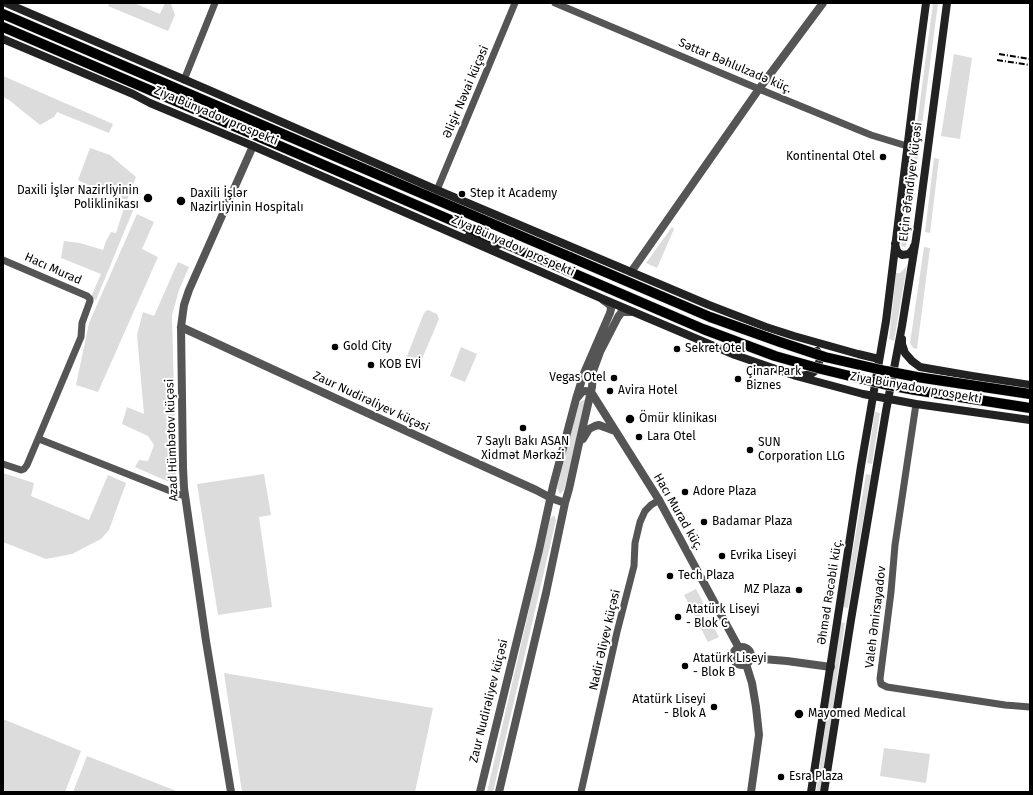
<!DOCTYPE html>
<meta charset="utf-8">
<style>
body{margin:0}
#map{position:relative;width:1033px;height:795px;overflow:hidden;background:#fff;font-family:"Fira Sans",sans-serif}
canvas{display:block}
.frame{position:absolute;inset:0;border:4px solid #000;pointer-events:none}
</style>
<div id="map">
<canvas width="1033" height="795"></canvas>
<div class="frame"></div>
</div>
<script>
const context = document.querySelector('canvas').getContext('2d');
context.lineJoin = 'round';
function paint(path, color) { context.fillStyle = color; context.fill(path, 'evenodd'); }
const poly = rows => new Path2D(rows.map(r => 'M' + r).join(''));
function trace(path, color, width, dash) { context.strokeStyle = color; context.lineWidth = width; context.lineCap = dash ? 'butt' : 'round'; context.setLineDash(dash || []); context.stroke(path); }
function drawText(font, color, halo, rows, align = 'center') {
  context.font = font + ' "Fira Sans",sans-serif'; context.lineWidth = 4; context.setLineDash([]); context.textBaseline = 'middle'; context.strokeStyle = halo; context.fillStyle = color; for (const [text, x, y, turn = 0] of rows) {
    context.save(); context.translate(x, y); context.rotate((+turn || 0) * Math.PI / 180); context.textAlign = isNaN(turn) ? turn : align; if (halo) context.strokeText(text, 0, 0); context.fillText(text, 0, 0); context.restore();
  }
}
paint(poly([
 [110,3,134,3,160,14,165,3,169,3,171,4,175,15,168,31,108,6],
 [933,3,938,3,906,247,901,246],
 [954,54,972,58,960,139,941,136],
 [3,76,113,124,109,133,57,112,54,117,40,125,9,100,3,97],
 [90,148,110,155,136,177,127,200,134,208,96,300,91,297,101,274,61,258,64,241,80,243,103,250,106,241,111,232,116,233,123,211,125,203,78,180],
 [934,158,939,159,930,233,925,232],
 [137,214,154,222,142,249,158,257,98,392,76,385,89,323],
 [672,227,674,229,657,268,646,263],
 [924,247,930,248,917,349,913,348,910,343],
 [178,262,189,267,179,290,172,315,176,476,174,480,169,482,135,467,139,460,148,461,154,445,148,436,122,424,127,407,144,414,137,335,143,312,154,316],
 [907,266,894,341,889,339,896,273,900,273],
 [428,310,437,314,439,319,421,361,420,363,416,364,409,360,407,356,424,313,426,311],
 [461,347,477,354,465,382,450,376],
 [587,399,564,490,560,494,557,488,578,404,581,401],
 [875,412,880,413,872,464,867,463],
 [3,473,34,483,31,496,89,520,108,475,126,483,109,530,101,539,72,554,46,559,3,542],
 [264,474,271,515,259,517,272,607,218,615,197,484],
 [866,474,871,475,848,608,843,607],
 [554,515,556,520,493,792,487,792,550,519],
 [696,589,708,612,696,618,684,595],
 [708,617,719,637,708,642,698,623],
 [840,622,845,623,821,792,816,792],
 [224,673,433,708,415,792,242,792],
 [3,719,81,751,65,792,3,792],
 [884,748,930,754,926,783,880,776],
 [87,756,179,792,73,792]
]), '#dcdcdc');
const primary = poly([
 [3,14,570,257],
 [3,27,287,149,566,270]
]);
trace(primary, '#dbdbdb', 11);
trace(poly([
 [555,3,759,89,871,135,907,146],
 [184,80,215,3],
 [437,190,515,3],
 [3,260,87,296,90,299,90,301,82,323,81,337,27,465,24,469,21,470,3,464],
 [916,404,895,545,891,592,880,679,881,684,887,687,1005,705,1030,707],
 [39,439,178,494,185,496],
 [581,792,617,632,634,566,635,543,640,522,645,511,651,505,659,500]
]), '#555', 7);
trace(poly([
 [631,272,759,89,823,3],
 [181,327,452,452,536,490,551,498,565,503],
 [577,398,582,392,585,391,591,392,659,500,739,648],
 [583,439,589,429,595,426,599,425,604,427,615,431],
 '733 656a9 9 0 1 1 18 0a9 9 0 1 1-18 0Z',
 [751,658,787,661,831,667],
 [746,664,752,683,756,707,759,735,751,792],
 [231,792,206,641,184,488,183,468,181,327,184,305,189,290,253,146],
 [480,792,539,550,553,486,576,399,584,373,610,313,611,309,610,305,603,300],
 [499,792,546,593,565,503,569,489,578,448,592,387,593,371,600,352,618,317,621,313,624,312,633,312]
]), '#555', 8);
trace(poly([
 [6,3,211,91,437,190,709,305,766,327,794,336,858,354,879,359],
 [3,39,133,94,150,103,253,146,603,299,735,355,796,376,863,394,916,404,1030,420],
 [469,235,498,245],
 [895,244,897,251,899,253,902,255,909,254,913,249,914,246],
 [902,339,902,344,905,353,912,361,920,367,972,376,1030,385],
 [801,376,811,374,815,371,819,362,820,359,817,351],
 [811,792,861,466,886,321,915,85,926,3],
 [824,792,851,620,886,411,902,326,916,239,947,3]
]), '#222', 8);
trace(primary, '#000', 10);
trace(poly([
 [999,54,1030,59],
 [997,60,1030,65]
]), '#000', 2, [6, 2, 1, 2]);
const primaryBridge = poly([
 [570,257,710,317,780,342,825,357,886,371,917,377,1030,394],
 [566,270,703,329,775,356,821,369,883,384,915,390,1030,408]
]);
trace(primaryBridge, '#dbdbdb', 11, []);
trace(primaryBridge, '#000', 10);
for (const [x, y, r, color] of [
 [883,157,4,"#000"],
 [462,194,4,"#000"],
 [148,198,5,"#000"],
 [181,201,5,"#000"],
 [335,347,4,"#000"],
 [677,349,4,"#000"],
 [371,365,4,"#000"],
 [614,378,4,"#000"],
 [738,379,4,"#000"],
 [610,391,4,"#000"],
 [630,419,5,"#000"],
 [523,428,4,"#000"],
 [639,437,4,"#000"],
 [750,450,4,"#000"],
 [685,492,4,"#000"],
 [704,522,4,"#000"],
 [722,556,4,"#000"],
 [670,576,4,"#000"],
 [799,590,4,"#000"],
 [678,617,4,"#000"],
 [685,666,4,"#000"],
 [714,707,4,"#000"],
 [799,714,5,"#000"],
 [781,777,4,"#000"]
]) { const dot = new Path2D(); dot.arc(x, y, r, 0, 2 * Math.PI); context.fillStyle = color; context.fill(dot); trace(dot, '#fff', 1.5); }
drawText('12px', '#000', '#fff', [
 ["Səttar Bəhlulzadə küç.",735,66,23],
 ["Əlişir Nəvai küçəsi",466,92,-67],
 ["Ziya Bünyadov prospekti",216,116,23],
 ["Elçin Əfəndiyev küçəsi",911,182,-83],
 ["Ziya Bünyadov prospekti",513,246,24],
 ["Hacı Murad",53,269,24],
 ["Ziya Bünyadov prospekti",916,388,10],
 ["Zaur Nudirəliyev küçəsi",371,402,25],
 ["Azad Hümbətov küçəsi",172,440,-92],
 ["Hacı Murad küç.",678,512,60],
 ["Əhməd Rəcəbli küç.",830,592,-81],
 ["Valeh Əmirsayadov",876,617,-83],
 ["Nadir Əliyev küçəsi",605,640,-77],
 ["Zaur Nudirəliyev küçəsi",489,701,-76]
]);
drawText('12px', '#000', '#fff', [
 ["Kontinental Otel",875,157,"right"],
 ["Daxili İşlər Nazirliyinin",139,191,"right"],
 ["Poliklinikası",139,205,"right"],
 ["Daxili İşlər",190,194],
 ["Nazirliyinin Hospitalı",190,208],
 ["Step it Academy",470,194],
 ["Gold City",343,347],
 ["Sekret Otel",685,349],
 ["KOB EVİ",379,365],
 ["Çinar Park",746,372],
 ["Biznes",746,386],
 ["Vegas Otel",606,378,"right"],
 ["Avira Hotel",618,391],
 ["Ömür klinikası",639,419],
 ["Lara Otel",647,437],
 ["7 Saylı Bakı ASAN",523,442,"center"],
 ["Xidmət Mərkəzi",523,456,"center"],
 ["SUN",758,443],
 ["Corporation LLG",758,457],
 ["Adore Plaza",693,492],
 ["Badamar Plaza",712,522],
 ["Evrika Liseyi",730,556],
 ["Tech Plaza",678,576],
 ["MZ Plaza",791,590,"right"],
 ["Atatürk Liseyi",686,610],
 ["- Blok C",686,624],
 ["Atatürk Liseyi",693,659],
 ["- Blok B",693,673],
 ["Atatürk Liseyi",706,700,"right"],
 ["- Blok A",706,714,"right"],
 ["Mayomed Medical",808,714],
 ["Esra Plaza",789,777]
], 'left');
</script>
